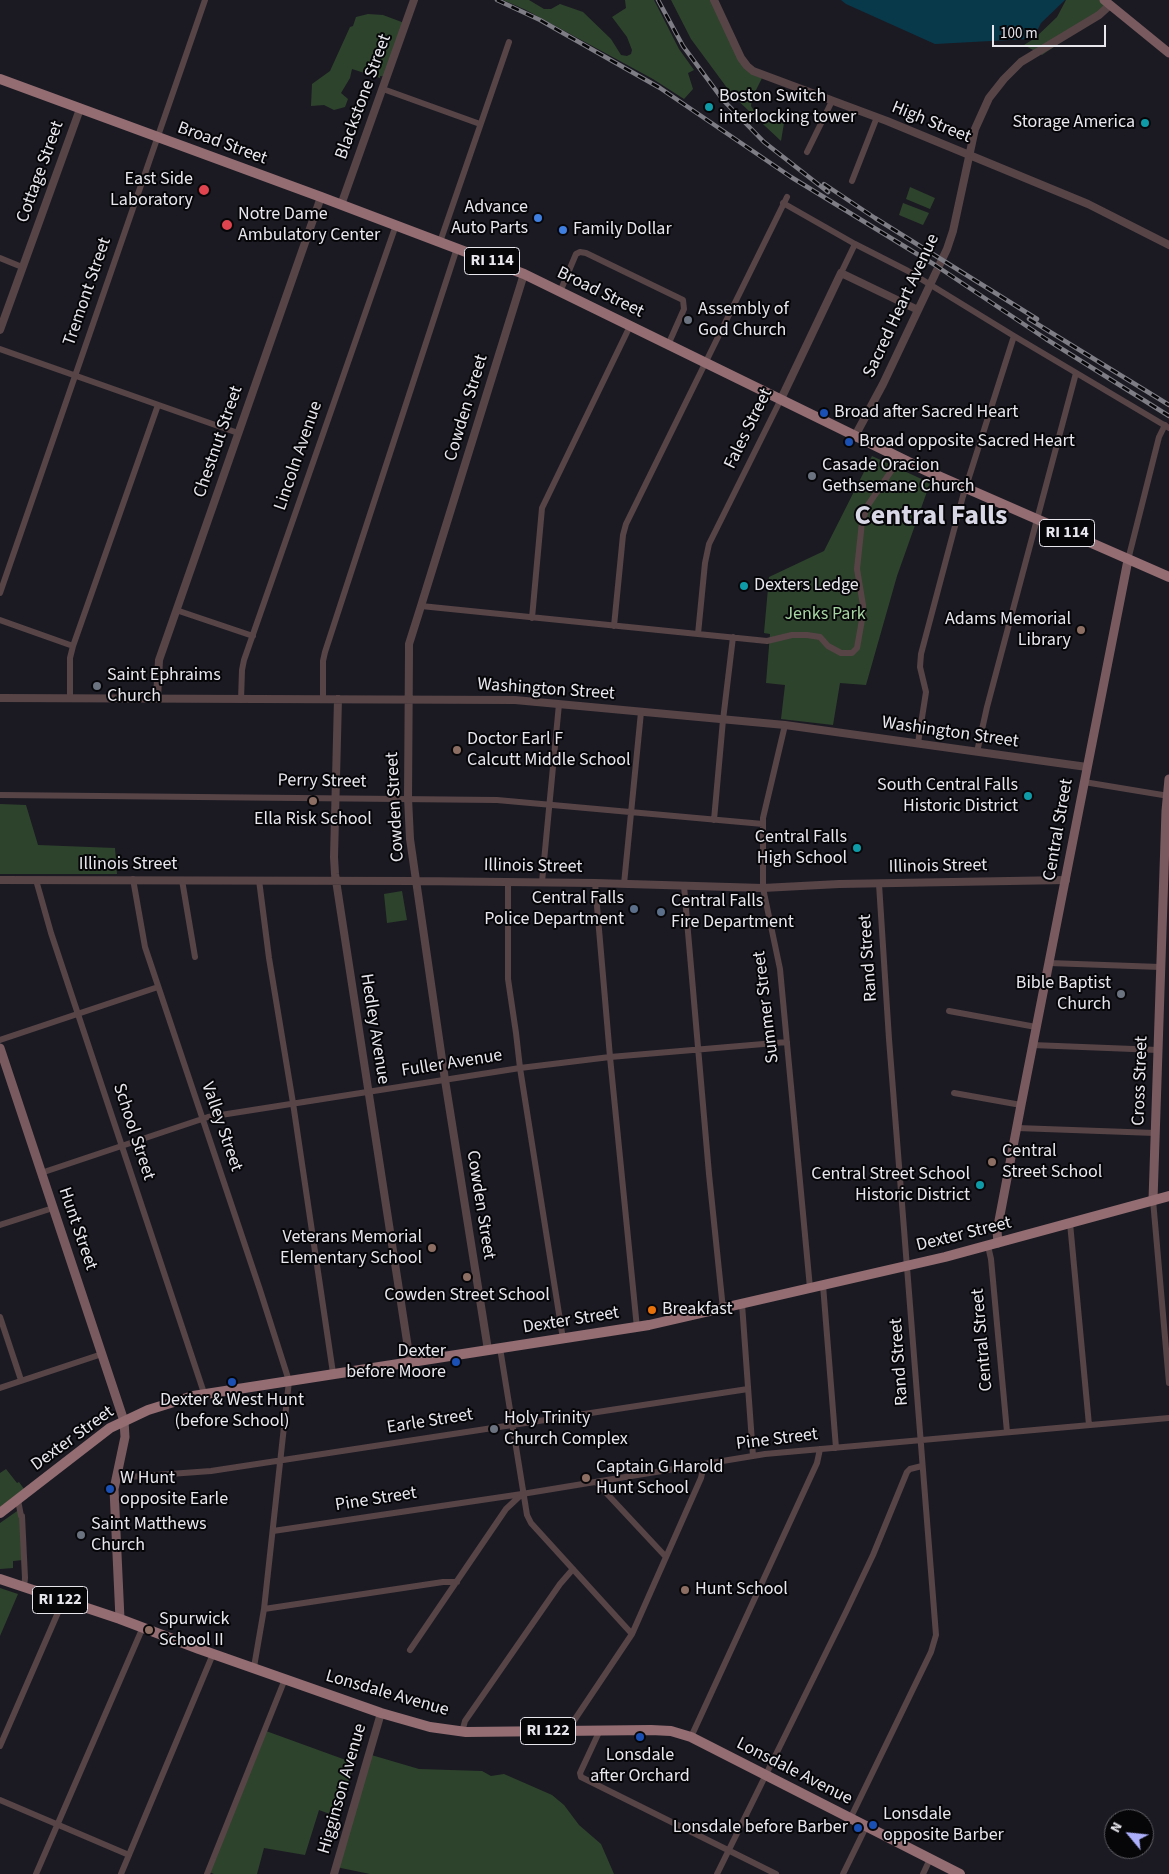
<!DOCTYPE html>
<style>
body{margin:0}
#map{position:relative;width:1169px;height:1874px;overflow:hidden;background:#1b1a23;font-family:"Source Sans 3",sans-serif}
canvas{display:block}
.north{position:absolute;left:1104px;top:1809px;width:50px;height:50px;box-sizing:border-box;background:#060609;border:1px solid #606065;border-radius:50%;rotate:298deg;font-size:14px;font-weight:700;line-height:20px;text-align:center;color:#e8e7ee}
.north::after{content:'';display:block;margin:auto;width:18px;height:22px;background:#acaffb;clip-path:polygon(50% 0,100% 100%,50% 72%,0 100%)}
.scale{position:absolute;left:992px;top:25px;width:114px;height:22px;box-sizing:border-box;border:2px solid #e8e7ee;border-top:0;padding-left:6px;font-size:15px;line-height:18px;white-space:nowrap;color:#e8e7ee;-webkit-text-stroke:4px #060609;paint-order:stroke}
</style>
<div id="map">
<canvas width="1169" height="1874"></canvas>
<div class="north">N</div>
<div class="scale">100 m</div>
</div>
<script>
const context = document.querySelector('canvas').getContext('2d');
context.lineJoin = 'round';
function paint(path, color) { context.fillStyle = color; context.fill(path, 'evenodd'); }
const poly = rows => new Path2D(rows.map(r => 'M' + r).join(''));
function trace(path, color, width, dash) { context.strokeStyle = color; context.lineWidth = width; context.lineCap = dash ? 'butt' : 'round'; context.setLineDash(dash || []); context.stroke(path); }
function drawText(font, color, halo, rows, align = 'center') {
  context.font = font + ' "Source Sans 3",sans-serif'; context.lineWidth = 4; context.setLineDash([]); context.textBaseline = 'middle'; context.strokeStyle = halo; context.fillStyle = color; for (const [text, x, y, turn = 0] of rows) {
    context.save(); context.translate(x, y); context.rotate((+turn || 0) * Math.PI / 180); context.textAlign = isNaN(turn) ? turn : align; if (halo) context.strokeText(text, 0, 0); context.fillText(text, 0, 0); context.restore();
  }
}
paint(poly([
 [503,0,529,0,544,9,551,9,560,4,583,12,611,39,621,55,627,56,631,54,632,50,627,37,612,17,626,8,625,0,654,0,679,49,694,70,688,73,693,89,684,99,653,79,526,10],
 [671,0,716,0,745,59,763,76,752,98,751,106,756,114,765,120,774,119,782,120,784,123,781,141,733,96,691,39],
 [1066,0,1104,0,1110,9,1042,55,1024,45,1035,38,1057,17],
 [368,14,383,15,407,24,389,77,380,76,380,78,352,69,350,78,341,93,348,99,345,107,334,110,324,105,311,106,312,84,330,71,350,27,353,26,356,17],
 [910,187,935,198,930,209,906,199],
 [903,203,929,213,923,225,899,215],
 [872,456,930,483,897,576,866,685,840,683,833,725,781,719,785,685,766,683,770,634,764,633,769,577,824,551],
 [0,804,26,805,38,845,115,848,117,874,0,874],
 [402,891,407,920,387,923,384,894],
 [6,1469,17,1483,19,1482,24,1489,0,1507,0,1473],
 [20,1509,23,1560,13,1561,13,1568,0,1569,0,1523],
 [0,1588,18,1594,0,1636],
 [266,1731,354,1763,338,1817,319,1810,305,1855,264,1848,257,1874,214,1874,209,1872],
 [368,1754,419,1769,482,1771,491,1776,504,1774,552,1795,564,1805,579,1825,601,1844,614,1874,370,1874,336,1867]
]), '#2e432c');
paint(poly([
 [841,0,1065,0,1041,23,1035,35,1028,39,935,44,846,4]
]), '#08394b');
trace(poly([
 [383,89,480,124],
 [807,152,832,101],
 [852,181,877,117],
 [783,203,855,244,908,271,1014,336,1169,428],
 [440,242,509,42],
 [0,258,22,267],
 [841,273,855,244],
 [560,292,576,254,580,252,586,253,683,300,684,309,668,345],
 [0,349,238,433],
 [1128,560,1159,437,1165,425],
 [0,593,205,0],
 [421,606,767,641,792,635,807,635,820,637,828,646,841,653,852,653,857,648,863,614,863,605,857,569,862,522,868,505,900,458],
 [176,610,253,636],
 [532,618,542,508,630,326],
 [0,620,73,646],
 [614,626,623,535,626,524,787,197],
 [698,634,705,563,709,544,781,399],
 [70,698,70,658,73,646,158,405],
 [323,699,323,661,325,652,457,248],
 [241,700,242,670,244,660,396,225],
 [785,725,763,818,763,888,780,969,810,1288],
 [918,743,926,692,920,667,921,654,963,496,1014,336],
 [977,752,987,707,1076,373],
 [1084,782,1169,796],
 [0,795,497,800,763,824],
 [714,820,723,720,733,637],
 [133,879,145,947,260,1290,289,1381,264,1609,254,1667],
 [36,880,51,933,204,1393],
 [182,880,195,957],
 [259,880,269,958,293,1103,333,1373],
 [508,882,508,979,516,1033,520,1068,563,1339],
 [542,882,559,704],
 [595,883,610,1057,637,1328],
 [624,884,641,712],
 [684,886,709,1174,723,1309],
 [1049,963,1160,967],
 [949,1011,1036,1027],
 [0,1040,158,987],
 [1032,1045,1158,1050],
 [954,1093,1021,1105],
 [1017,1128,1155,1133],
 [41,1173,208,1117,520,1068,610,1057,787,1042],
 [1153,1200,1169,1383],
 [1070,1223,1089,1425],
 [0,1225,53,1208],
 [988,1246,991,1259,1007,1432],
 [823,1285,836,1448],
 [742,1304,753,1456],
 [0,1317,21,1380],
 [500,1348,527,1515,531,1523,632,1634],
 [0,1388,102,1354],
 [115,1478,211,1471,748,1389],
 [596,1482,666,1557],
 [18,1500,21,1516,22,1516,25,1578,24,1587],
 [273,1531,522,1494,765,1454,1169,1418],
 [264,1609,443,1582,457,1582],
 [410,1650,506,1509,522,1494],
 [600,1730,580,1773,581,1777,776,1874],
 [567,1731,632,1634,701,1478,704,1465],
 [462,1732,465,1721,560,1584,573,1569],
 [691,1737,817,1463,820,1449],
 [0,1746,63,1601],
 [0,1800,129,1855],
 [850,1819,931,1652,936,1635,889,1039,879,884],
 [36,1874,143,1627],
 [121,1874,213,1654],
 [207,1874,285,1679],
 [717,1874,846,1612,873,1555,907,1472,910,1469,922,1466],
 [843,1874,866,1827],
 [923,1874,930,1859]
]), '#574447', 6);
trace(poly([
 [714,0,741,58,747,66,753,71,887,121,1088,204,1169,245],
 [341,205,414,0],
 [0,330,80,109],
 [781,399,841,273,918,310],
 [855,436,883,384,947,249,953,231,975,129,989,98,1004,79,1021,62,1099,15,1110,5],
 [0,698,515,700,785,725,1087,767],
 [157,699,159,660,321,197],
 [338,699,334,857,335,874,410,1361],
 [0,880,416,881,595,883,763,888,839,884,1066,880],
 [488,1350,445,1080,410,839,408,798,409,652,409,644,421,606,524,274],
 [334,1874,381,1713]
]), '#574447', 8);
trace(poly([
 [1104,0,1169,53],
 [0,1048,124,1421,125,1437,114,1489,120,1619],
 [1153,1200,1166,811,1169,779],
 [998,1243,997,1231,1021,1105,1128,560]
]), '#795b5f', 9);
trace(poly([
 [0,79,321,197,524,274,927,471,1169,577],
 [0,1513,110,1428,148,1410,193,1396,649,1325,945,1257,1169,1196],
 [0,1579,120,1619,199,1649,381,1713,430,1727,466,1732,651,1730,671,1731,691,1737,960,1874]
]), '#936d72', 10);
const rail = poly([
 [497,0,540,20,660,88,791,177,935,265,1046,339,1169,416],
 [658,0,683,46,723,100,764,142,828,192],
 [824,184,875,218,1037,319],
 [1029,319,1169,405]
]);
trace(rail, '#7e7d85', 4.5);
trace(rail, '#060609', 2.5, [8]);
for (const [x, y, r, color] of [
 [709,107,5,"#0f9aa8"],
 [1145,123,5,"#0f9aa8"],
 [204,190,6,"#e0444e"],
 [538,218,5,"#3f7fe0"],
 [227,225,6,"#e0444e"],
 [563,230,5,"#3f7fe0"],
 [688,320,5,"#6b7280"],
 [824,413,5,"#1a4fb4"],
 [849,442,5,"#1a4fb4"],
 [812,476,5,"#6b7280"],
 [744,586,5,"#0f9aa8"],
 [1081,630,5,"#8d6e63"],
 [97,686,5,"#6b7280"],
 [457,750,5,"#8d6e63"],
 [1028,796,5,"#0f9aa8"],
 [313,801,5,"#8d6e63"],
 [857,848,5,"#0f9aa8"],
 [634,909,5,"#5c6f8a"],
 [661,912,5,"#5c6f8a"],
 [1121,994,5,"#6b7280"],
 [992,1162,5,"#8d6e63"],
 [980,1185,5,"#0f9aa8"],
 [432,1248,5,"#8d6e63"],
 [467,1277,5,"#8d6e63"],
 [652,1310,5,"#e8710a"],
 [456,1362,5,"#1a4fb4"],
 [232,1382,5,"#1a4fb4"],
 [494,1429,5,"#6b7280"],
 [586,1478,5,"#8d6e63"],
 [110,1489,5,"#1a4fb4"],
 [81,1535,5,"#6b7280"],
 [685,1590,5,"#8d6e63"],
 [149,1630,5,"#8d6e63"],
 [640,1737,5,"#1a4fb4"],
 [873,1825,5,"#1a4fb4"],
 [858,1828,5,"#1a4fb4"]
]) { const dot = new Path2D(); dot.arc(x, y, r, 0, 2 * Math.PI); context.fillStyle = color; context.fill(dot); trace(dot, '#060609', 2); }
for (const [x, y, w] of [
 [492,261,55],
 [1067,533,55],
 [60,1600,55],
 [548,1731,55]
]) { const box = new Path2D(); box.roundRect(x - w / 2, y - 13.5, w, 27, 4); context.fillStyle = '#060609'; context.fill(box); trace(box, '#e8e7ee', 1); }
drawText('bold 16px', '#e8e7ee', null, [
 ["RI 114",492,261],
 ["RI 114",1067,533],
 ["RI 122",60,1600],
 ["RI 122",548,1731]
]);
drawText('18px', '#e8e7ee', '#060609', [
 ["Blackstone Street",364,97,-70],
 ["High Street",931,123,22],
 ["Broad Street",222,144,20],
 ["Cottage Street",41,172,-70],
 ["Tremont Street",88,292,-71],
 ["Broad Street",600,293,26],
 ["Sacred Heart Avenue",902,306,-65],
 ["Cowden Street",467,408,-73],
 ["Fales Street",749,429,-64],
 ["Chestnut Street",219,442,-71],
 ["Lincoln Avenue",299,456,-71],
 ["Washington Street",546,690,4],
 ["Washington Street",950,733,8],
 ["Perry Street",322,782,1],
 ["Cowden Street",396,807,-93],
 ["Central Street",1059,830,-80],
 ["Illinois Street",128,865],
 ["Illinois Street",533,867,1],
 ["Illinois Street",938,867,-1],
 ["Rand Street",869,958,-94],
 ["Summer Street",767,1007,-97],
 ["Hedley Avenue",374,1029,81],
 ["Fuller Avenue",452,1064,-9],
 ["Cross Street",1141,1081,-88],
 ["Valley Street",221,1127,71],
 ["School Street",133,1132,72],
 ["Cowden Street",480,1205,81],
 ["Hunt Street",77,1229,71],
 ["Dexter Street",964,1235,-14],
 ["Dexter Street",571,1321,-9],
 ["Central Street",983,1340,-95],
 ["Rand Street",900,1362,-94],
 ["Earle Street",430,1422,-9],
 ["Dexter Street",73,1439,-36],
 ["Pine Street",777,1440,-7],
 ["Pine Street",376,1500,-9],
 ["Lonsdale Avenue",387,1694,16],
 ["Lonsdale Avenue",794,1772,27],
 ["Higginson Avenue",343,1789,-74]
]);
drawText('18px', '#e8e7ee', '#060609', [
 ["Boston Switch",719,97],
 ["interlocking tower",719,118],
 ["Storage America",1135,123,"right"],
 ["East Side",193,180,"right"],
 ["Laboratory",193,201,"right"],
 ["Advance",528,208,"right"],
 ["Auto Parts",528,229,"right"],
 ["Notre Dame",238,215],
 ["Ambulatory Center",238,236],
 ["Family Dollar",573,230],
 ["Assembly of",698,310],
 ["God Church",698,331],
 ["Broad after Sacred Heart",834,413],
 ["Broad opposite Sacred Heart",859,442],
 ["Casade Oracion",822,466],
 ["Gethsemane Church",822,487],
 ["Dexters Ledge",754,586],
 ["Adams Memorial",1071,620,"right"],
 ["Library",1071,641,"right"],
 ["Saint Ephraims",107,676],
 ["Church",107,697],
 ["Doctor Earl F",467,740],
 ["Calcutt Middle School",467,761],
 ["South Central Falls",1018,786,"right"],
 ["Historic District",1018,807,"right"],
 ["Ella Risk School",313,820,"center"],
 ["Central Falls",847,838,"right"],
 ["High School",847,859,"right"],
 ["Central Falls",624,899,"right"],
 ["Police Department",624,920,"right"],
 ["Central Falls",671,902],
 ["Fire Department",671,923],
 ["Bible Baptist",1111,984,"right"],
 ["Church",1111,1005,"right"],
 ["Central",1002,1152],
 ["Street School",1002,1173],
 ["Central Street School",970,1175,"right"],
 ["Historic District",970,1196,"right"],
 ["Veterans Memorial",422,1238,"right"],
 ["Elementary School",422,1259,"right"],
 ["Cowden Street School",467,1296,"center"],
 ["Breakfast",662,1310],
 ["Dexter",446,1352,"right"],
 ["before Moore",446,1373,"right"],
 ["Dexter & West Hunt",232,1401,"center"],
 ["(before School)",232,1422,"center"],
 ["Holy Trinity",504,1419],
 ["Church Complex",504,1440],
 ["Captain G Harold",596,1468],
 ["Hunt School",596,1489],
 ["W Hunt",120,1479],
 ["opposite Earle",120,1500],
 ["Saint Matthews",91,1525],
 ["Church",91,1546],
 ["Hunt School",695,1590],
 ["Spurwick",159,1620],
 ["School II",159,1641],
 ["Lonsdale",640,1756,"center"],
 ["after Orchard",640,1777,"center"],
 ["Lonsdale",883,1815],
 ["opposite Barber",883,1836],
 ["Lonsdale before Barber",848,1828,"right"]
], 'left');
drawText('18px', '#a6d6a1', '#060609', [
 ["Jenks Park",825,615]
]);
drawText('bold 28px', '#d8d7e5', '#060609', [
 ["Central Falls",931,518]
]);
</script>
